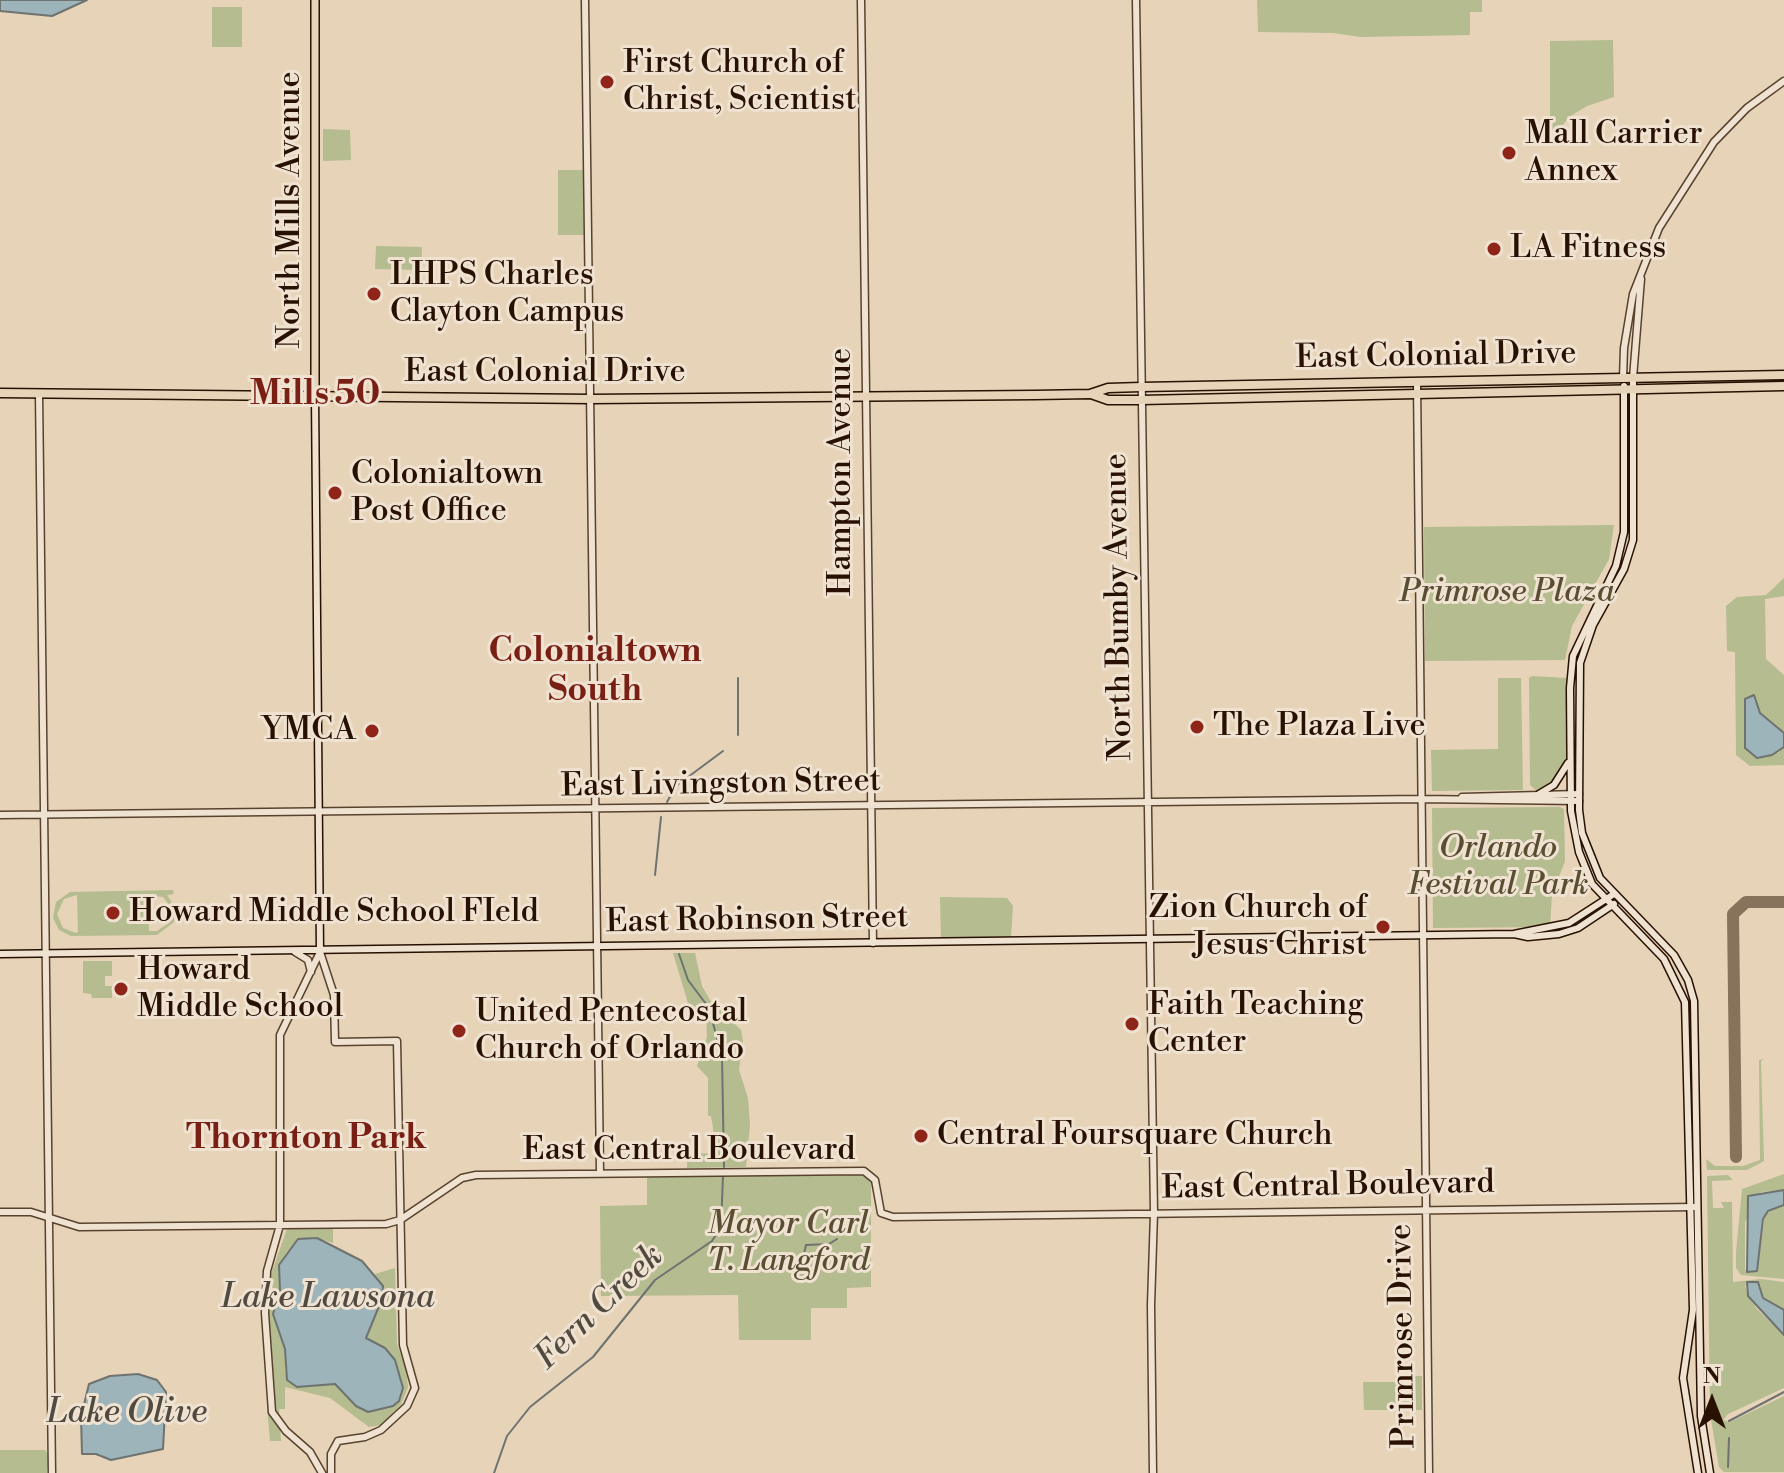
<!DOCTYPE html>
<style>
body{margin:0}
#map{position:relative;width:1784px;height:1473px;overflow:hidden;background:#e6d3b8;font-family:"Libre Bodoni",serif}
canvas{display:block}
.north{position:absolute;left:1672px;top:1361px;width:80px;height:80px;-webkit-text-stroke:6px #efe2d1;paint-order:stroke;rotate:0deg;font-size:22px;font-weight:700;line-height:32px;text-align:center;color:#281100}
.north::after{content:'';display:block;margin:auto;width:28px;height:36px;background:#281100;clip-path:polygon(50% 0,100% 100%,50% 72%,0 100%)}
</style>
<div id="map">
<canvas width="1784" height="1473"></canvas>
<div class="north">N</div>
</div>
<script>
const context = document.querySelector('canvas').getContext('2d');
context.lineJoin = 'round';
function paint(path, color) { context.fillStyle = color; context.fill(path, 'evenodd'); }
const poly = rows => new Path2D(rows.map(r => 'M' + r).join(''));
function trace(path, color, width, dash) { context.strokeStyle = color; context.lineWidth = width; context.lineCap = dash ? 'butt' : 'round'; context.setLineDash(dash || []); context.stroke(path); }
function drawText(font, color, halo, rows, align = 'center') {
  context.font = font + ' "Libre Bodoni",serif'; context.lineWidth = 6; context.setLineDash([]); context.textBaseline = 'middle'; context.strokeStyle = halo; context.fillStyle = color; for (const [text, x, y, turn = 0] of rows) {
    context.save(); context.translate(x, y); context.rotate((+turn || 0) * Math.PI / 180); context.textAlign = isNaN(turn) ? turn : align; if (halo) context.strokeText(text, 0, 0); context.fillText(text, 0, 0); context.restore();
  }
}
paint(poly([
 [1257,0,1482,0,1482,12,1470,12,1470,35,1361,37,1333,33,1258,32],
 [212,7,242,7,242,47,212,47],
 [1613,40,1614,97,1587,106,1569,117,1559,130,1550,130,1550,41],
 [323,129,350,130,351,160,323,161],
 [558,170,585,170,585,235,558,235],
 [376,246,422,247,421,270,375,269],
 [1614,525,1609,559,1572,626,1565,660,1425,661,1424,527],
 [1784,578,1784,596,1765,599,1766,659,1784,675,1784,733,1760,713,1754,695,1745,699,1744,734,1778,753,1784,747,1784,765,1750,766,1736,755,1735,652,1727,651,1726,606,1737,597,1766,595],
 [1532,676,1567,678,1567,762,1557,779,1537,791,1530,785,1529,678],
 [1498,678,1521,678,1523,790,1432,791,1431,750,1498,749],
 [1560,807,1564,809,1565,861,1552,895,1550,927,1433,928,1432,808],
 [173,890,174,894,167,895,175,907,174,922,157,935,71,936,59,930,53,918,56,902,70,892],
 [77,895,78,932,76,933,63,928,57,914,64,899],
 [148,895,163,897,172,909,169,923,157,931,149,931],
 [940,897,1007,898,1013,906,1011,937,941,938],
 [673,953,695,953,702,986,710,1000,741,1030,743,1041,739,1070,748,1098,750,1124,746,1167,687,1168,687,1154,717,1153,711,1116,708,1116,708,1078,697,1066,707,1037,706,1011,690,1010],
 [83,961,112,961,112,976,105,976,105,986,112,986,112,998,92,998,91,994,83,993],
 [1764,1059,1761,1061,1764,1161,1747,1170,1707,1170,1706,1159,1715,1166,1743,1166,1760,1160,1759,1060],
 [1784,1174,1784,1190,1761,1192,1745,1222,1745,1270,1757,1271,1765,1214,1784,1205,1784,1279,1741,1275,1736,1268,1736,1252,1742,1189],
 [863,1175,871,1182,871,1287,847,1288,847,1308,811,1308,811,1340,739,1340,738,1295,601,1296,600,1206,647,1205,647,1177],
 [1728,1175,1733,1180,1712,1181,1713,1208,1724,1208,1721,1202,1732,1202,1733,1282,1761,1279,1784,1282,1784,1310,1763,1298,1760,1285,1745,1285,1748,1296,1757,1309,1784,1335,1784,1388,1728,1414,1723,1420,1730,1422,1784,1396,1784,1472,1724,1472,1719,1467,1710,1414,1707,1176],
 [287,1229,333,1229,333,1243,317,1238,287,1252,279,1265,280,1291,274,1308,275,1322,285,1349,285,1371,297,1387,335,1384,342,1390,370,1341,366,1334,382,1299,375,1274,395,1268,397,1344,406,1368,408,1387,401,1405,381,1425,369,1427,330,1398,285,1387,285,1409,279,1409,281,1441,270,1441,267,1407,275,1405,269,1311,271,1274],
 [1395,1376,1422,1376,1422,1410,1364,1410,1363,1382,1395,1382],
 [0,1450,45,1450,49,1455,47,1473,0,1473]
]), '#b4bc90');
const water = poly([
 [0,0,87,0,52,16,0,11,0,0],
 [1754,695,1760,713,1784,733,1784,747,1772,755,1757,758,1745,748,1745,699,1754,695],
 [1784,1190,1784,1205,1768,1211,1763,1219,1757,1271,1747,1272,1748,1196,1784,1190],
 [317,1238,362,1261,383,1286,382,1299,366,1338,385,1348,395,1360,403,1388,399,1401,393,1406,368,1412,356,1406,335,1384,297,1387,287,1380,285,1349,273,1314,280,1291,279,1265,298,1239,317,1238],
 [1747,1282,1758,1282,1763,1298,1784,1310,1784,1335,1748,1296,1747,1282],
 [138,1374,157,1380,166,1392,163,1449,111,1460,96,1454,82,1454,81,1417,89,1384,110,1376,138,1374]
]);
paint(water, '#9cb4ba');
trace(water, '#6e7370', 2);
trace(poly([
 [738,678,738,735],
 [667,802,676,786,723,751],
 [655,875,661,817],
 [679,954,688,980,709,1008,722,1057,724,1167],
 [806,1254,822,1262],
 [796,1261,802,1262,806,1245,829,1244,837,1239],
 [1729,1421,1784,1392],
 [1728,1467,1729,1438],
 [494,1473,507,1436,530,1407,593,1357,655,1280,712,1241,721,1227,723,1176]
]), '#6e7370', 2);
trace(poly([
 [1736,1157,1733,914,1746,902,1784,902]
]), '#87725c', 12);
const tertiary = poly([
 [585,0,600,1173],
 [861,0,873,943],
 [1136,0,1154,1213,1151,1305,1153,1473],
 [1623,378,1624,348,1633,294,1659,228,1714,142,1747,108,1784,81],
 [1633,378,1641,279],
 [1417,382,1429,1473],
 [39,393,52,1473],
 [1462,797,1579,794],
 [0,815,1421,799,1579,801],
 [295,952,308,960,311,972],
 [320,952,334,995,335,1042,397,1041,403,1345,415,1388,407,1406,381,1430,365,1437,338,1441,331,1454,331,1473],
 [320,952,280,1035,280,1225,267,1271,265,1313,272,1412,286,1431,310,1452,322,1473],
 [0,1212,31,1212,79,1227,386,1224,400,1220,462,1178,476,1175,864,1171,875,1180,881,1213,893,1217,1695,1207]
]);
const secondary = poly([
 [1633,378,1633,540,1624,569,1593,625,1580,663,1579,810,1582,833,1600,878,1674,955,1688,980,1694,1001,1701,1416,1710,1473],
 [1624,386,1624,532,1616,566,1573,656,1570,688,1571,811,1579,852,1592,884,1664,959,1685,1002,1693,1310,1683,1378,1698,1473],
 [315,396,320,952],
 [1539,794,1554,785,1568,763],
 [1514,934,1528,937,1559,934,1578,928,1614,904],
 [0,954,1514,934,1569,923,1614,894]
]);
const primary = poly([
 [315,0,315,396]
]);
const trunk = poly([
 [0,393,591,399,1035,395,1090,394,1108,388,1141,387,1784,375],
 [1091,394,1108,400,1141,400,1784,386]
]);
trace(tertiary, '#58422e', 9);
trace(secondary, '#281100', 9);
trace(primary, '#281100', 10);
trace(trunk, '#281100', 11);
trace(tertiary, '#efe2d1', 6);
trace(secondary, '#efe2d1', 6);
trace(primary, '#e6d3b8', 7);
trace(trunk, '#e6d3b8', 8);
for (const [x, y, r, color] of [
 [607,82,8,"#8f2418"],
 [1509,153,8,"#8f2418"],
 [1494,249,8,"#8f2418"],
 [374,294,8,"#8f2418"],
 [335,493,8,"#8f2418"],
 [1197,727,8,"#8f2418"],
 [372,731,8,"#8f2418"],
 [113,913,8,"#8f2418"],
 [1383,927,8,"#8f2418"],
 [121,989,8,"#8f2418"],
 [1132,1024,8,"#8f2418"],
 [459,1031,8,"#8f2418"],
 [921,1136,8,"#8f2418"]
]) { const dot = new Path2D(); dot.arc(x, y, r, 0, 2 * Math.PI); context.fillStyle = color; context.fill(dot); trace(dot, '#efe2d1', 3); }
drawText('32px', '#281100', '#efe2d1', [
 ["First Church of",623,64],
 ["Christ, Scientist",623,101],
 ["Mall Carrier",1525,135],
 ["Annex",1525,172],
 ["LA Fitness",1510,249],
 ["LHPS Charles",390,276],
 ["Clayton Campus",390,313],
 ["Colonialtown",351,475],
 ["Post Office",351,512],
 ["The Plaza Live",1213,727],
 ["YMCA",356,731,"right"],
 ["Zion Church of",1367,909,"right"],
 ["Jesus Christ",1367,946,"right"],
 ["Howard Middle School FIeld",129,913],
 ["Howard",137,971],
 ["Middle School",137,1008],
 ["Faith Teaching",1148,1006],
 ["Center",1148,1043],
 ["United Pentecostal",475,1013],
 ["Church of Orlando",475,1050],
 ["Central Foursquare Church",937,1136]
], 'left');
drawText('32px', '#281100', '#efe2d1', [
 ["North Mills Avenue",291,210,-90],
 ["East Colonial Drive",1436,357,-1],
 ["East Colonial Drive",545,373],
 ["Hampton Avenue",842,472,-90],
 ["North Bumby Avenue",1120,607,-91],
 ["East Livingston Street",721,785,-1],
 ["East Robinson Street",757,921,-1],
 ["East Central Boulevard",689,1151],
 ["East Central Boulevard",1328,1187,-1],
 ["Primrose Drive",1404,1336,-91]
]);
drawText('italic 32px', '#594d32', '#efe2d1', [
 ["Primrose Plaza",1507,593],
 ["Orlando",1498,849],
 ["Festival Park",1498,886],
 ["Mayor Carl",788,1225],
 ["T. Langford",788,1262]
]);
drawText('bold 34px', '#7a1f14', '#efe2d1', [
 ["Mills 50",315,396],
 ["Colonialtown",595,653],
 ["South",595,692],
 ["Thornton Park",306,1140]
]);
drawText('italic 34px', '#514a41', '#efe2d1', [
 ["Lake Lawsona",328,1299],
 ["Fern Creek",600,1308,-44],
 ["Lake Olive",127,1414]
]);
</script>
